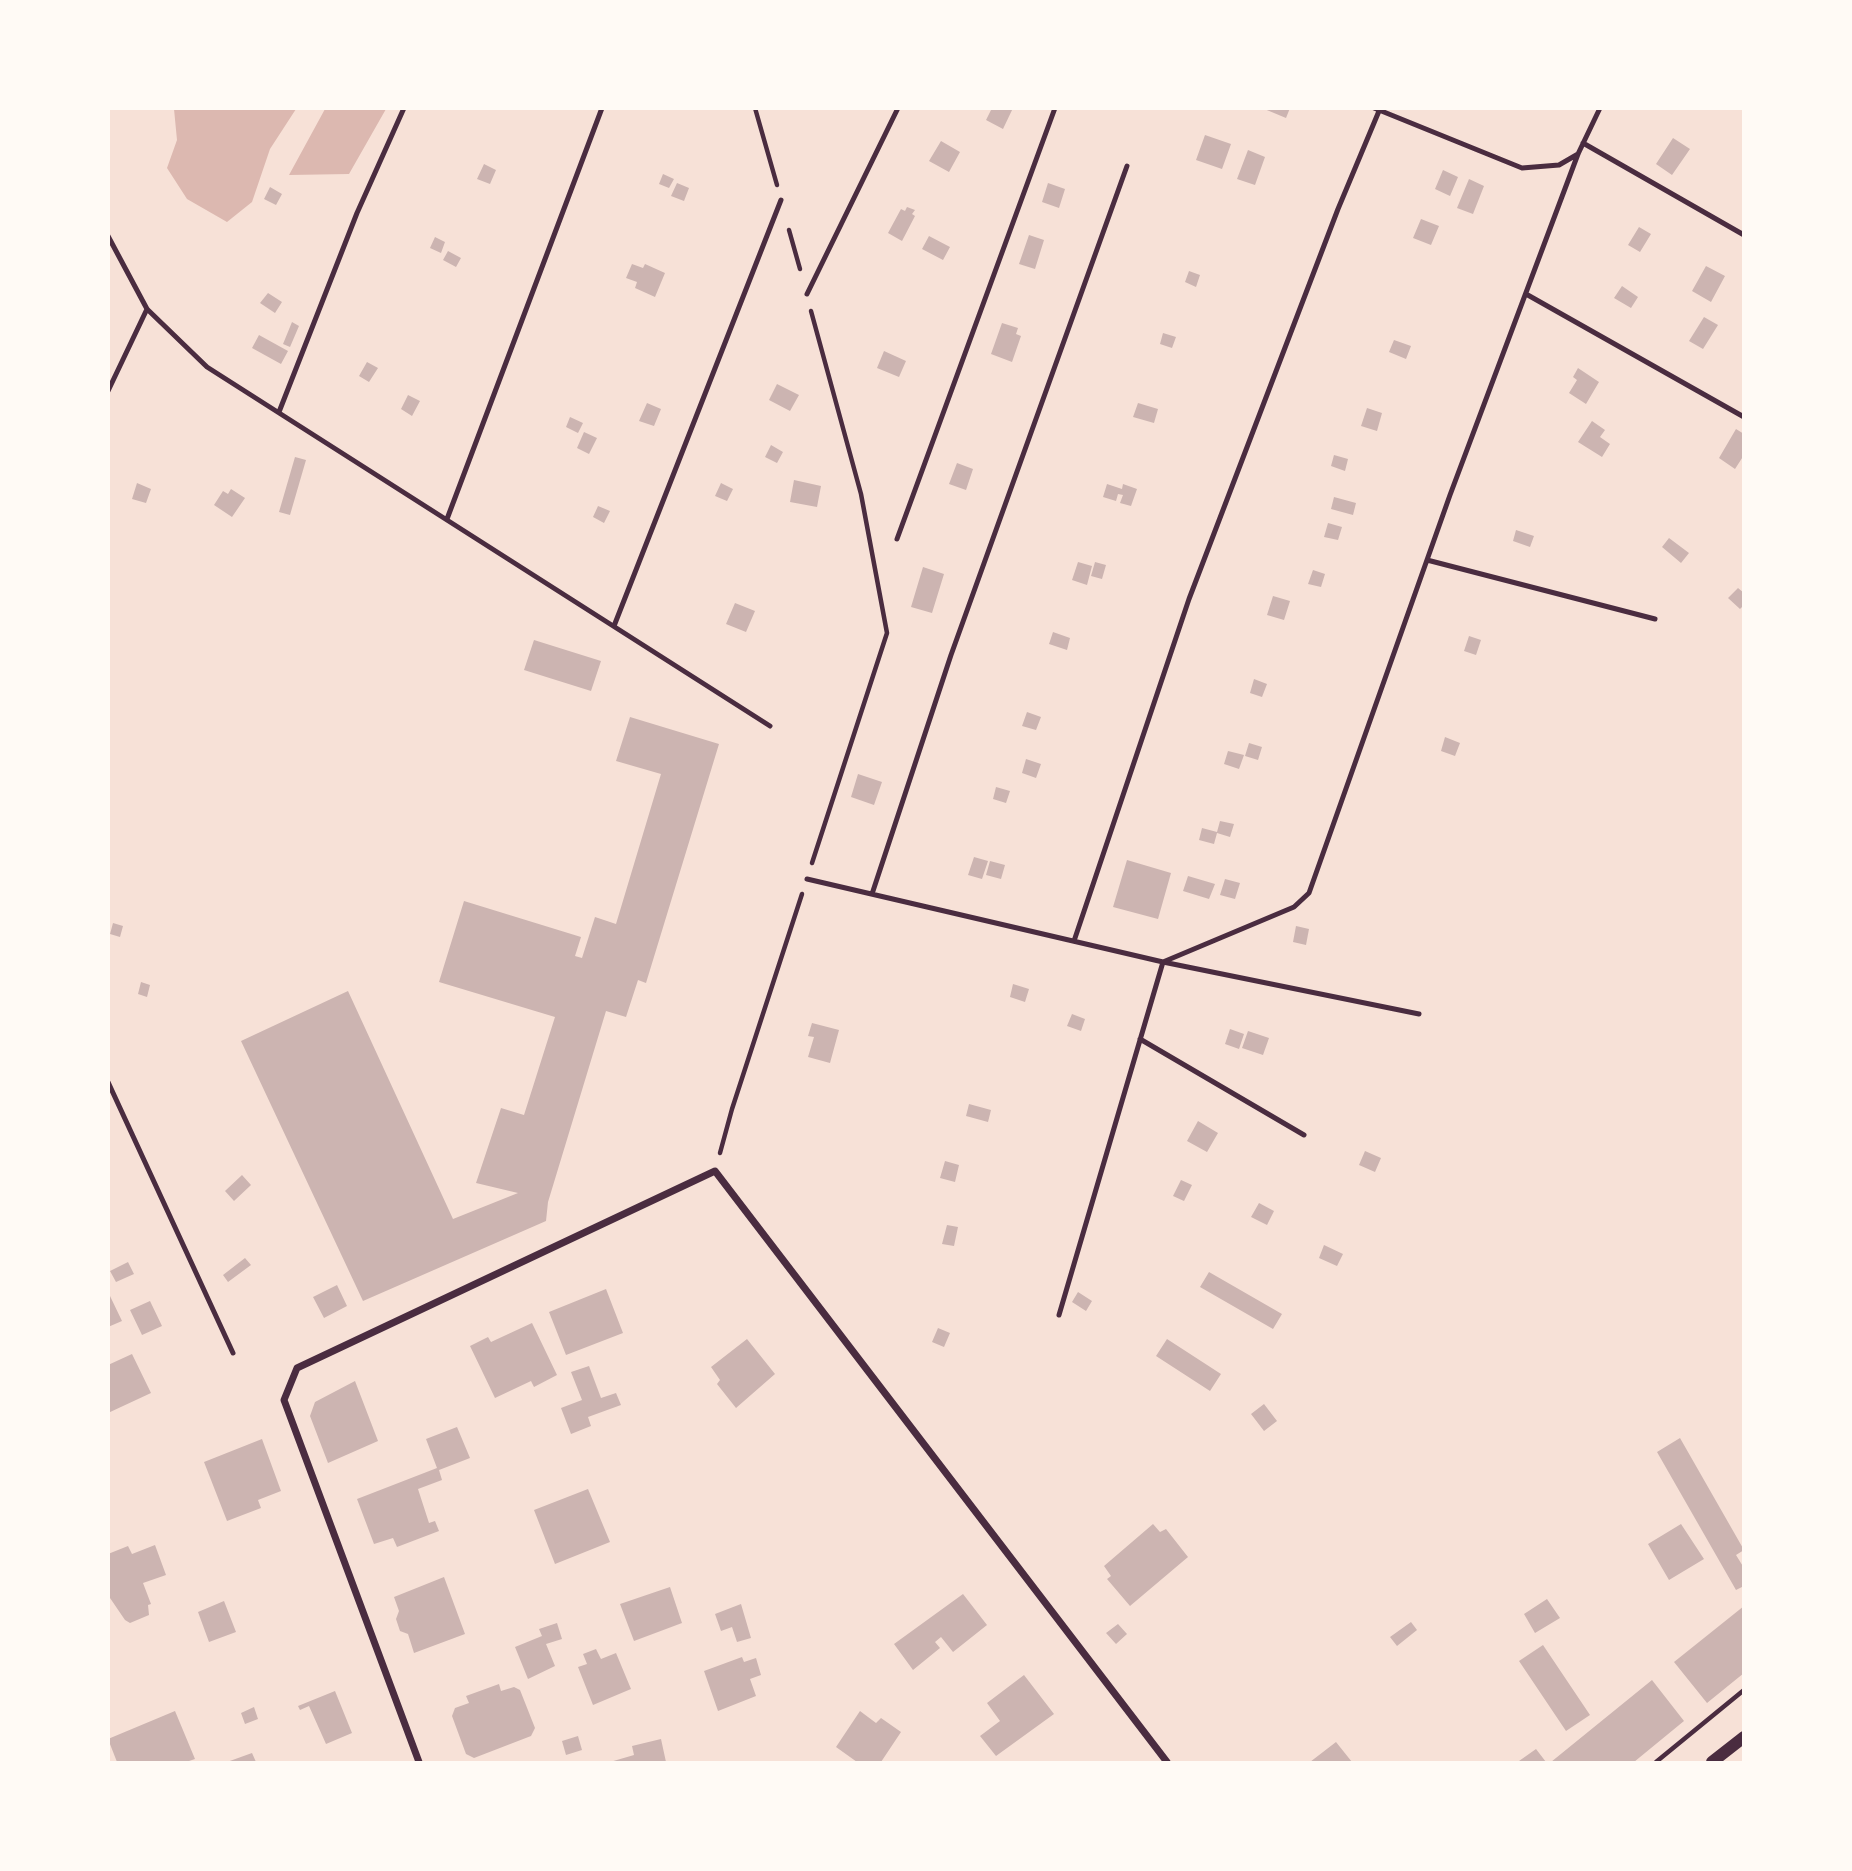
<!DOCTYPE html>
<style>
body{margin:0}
#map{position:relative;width:1852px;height:1871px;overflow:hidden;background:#f7e1d7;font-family:"Public Sans",sans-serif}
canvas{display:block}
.frame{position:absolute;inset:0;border:110px solid #fffaf5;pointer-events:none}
</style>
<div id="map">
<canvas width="1852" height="1871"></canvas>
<div class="frame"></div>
</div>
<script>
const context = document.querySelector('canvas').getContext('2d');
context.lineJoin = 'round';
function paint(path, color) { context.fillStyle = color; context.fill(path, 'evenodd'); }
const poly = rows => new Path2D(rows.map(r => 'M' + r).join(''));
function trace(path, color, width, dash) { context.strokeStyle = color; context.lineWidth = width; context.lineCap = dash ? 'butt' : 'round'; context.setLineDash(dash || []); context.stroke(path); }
paint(poly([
 [174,109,296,109,270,149,252,202,227,222,187,199,167,168,177,140],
 [325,109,386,109,349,174,289,175]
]), '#dcb8b0');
paint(poly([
 [992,108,1013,108,1003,129,986,120],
 [1262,108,1290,108,1286,118],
 [1205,135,1231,144,1222,169,1196,160],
 [1673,138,1690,149,1672,175,1656,164],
 [941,141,960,152,949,172,929,161],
 [1248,150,1265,157,1255,185,1237,179],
 [484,164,496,170,490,184,477,179],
 [1443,170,1458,177,1450,196,1435,189],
 [663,174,674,179,669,188,659,184],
 [1469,179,1484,186,1473,214,1457,208],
 [677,183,689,188,684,201,671,196],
 [1048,183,1065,189,1059,208,1042,202],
 [270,187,282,194,276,205,264,199],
 [907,207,915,210,912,214,915,216,902,241,888,233,901,209,905,211],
 [1421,219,1439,226,1431,245,1413,238],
 [1639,227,1651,234,1640,252,1628,245],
 [1029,235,1044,240,1035,269,1019,264],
 [929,236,950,247,943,260,922,249],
 [435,237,445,242,441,253,430,248],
 [448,251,461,258,456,267,443,260],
 [632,264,643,268,645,264,665,273,655,297,635,288,637,282,626,278],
 [1706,266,1725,276,1711,302,1692,291],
 [1189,271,1200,275,1196,287,1185,282],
 [1622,286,1638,297,1631,308,1614,298],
 [268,293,282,302,275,313,260,303],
 [1704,317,1718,325,1703,349,1689,341],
 [292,322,299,326,290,347,283,344],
 [1002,323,1018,328,1016,334,1021,336,1012,362,991,354],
 [1163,333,1176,337,1172,348,1160,344],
 [259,335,288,351,281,364,252,348],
 [1394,340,1411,346,1406,359,1389,352],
 [884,351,906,361,899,377,877,368],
 [367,362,378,368,369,382,359,376],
 [1578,368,1599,382,1586,404,1569,393,1577,380,1573,377],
 [777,384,799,395,790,411,769,400],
 [408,395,420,401,412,416,401,409],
 [647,403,661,409,654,426,639,421],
 [1138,403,1158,409,1154,423,1133,417],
 [1367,408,1382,413,1377,431,1361,426],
 [570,417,583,423,578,433,566,427],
 [1592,421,1605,430,1600,437,1610,444,1602,457,1578,442],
 [1736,429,1744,434,1744,455,1735,469,1719,458],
 [584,432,597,438,589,454,577,448],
 [771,445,783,452,777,463,765,457],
 [1334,455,1348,459,1345,471,1331,466],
 [295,457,306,460,290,515,279,512],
 [957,463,973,469,966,490,949,484],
 [794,480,821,486,817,507,790,502],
 [137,483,151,489,146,503,132,499],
 [721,483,733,489,727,501,715,496],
 [1107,484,1122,489,1123,484,1137,489,1131,506,1120,503,1123,495,1118,494,1116,501,1103,497],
 [231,489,245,498,232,517,214,505,223,491,228,494],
 [1334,497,1356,503,1353,515,1331,509],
 [598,506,610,511,604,523,593,517],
 [1328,523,1342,527,1338,540,1324,537],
 [1516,530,1534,536,1530,547,1513,541],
 [1669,538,1689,553,1681,563,1662,547],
 [1078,562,1092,566,1087,585,1072,580],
 [1095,562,1106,565,1102,579,1091,576],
 [923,567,944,574,932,613,911,607],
 [1313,570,1325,574,1321,587,1308,584],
 [1738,588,1744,593,1744,605,1740,609,1728,598],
 [1273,596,1290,601,1284,620,1267,615],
 [735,603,755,611,746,632,726,624],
 [1053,632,1070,638,1067,650,1049,644],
 [1469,636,1481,640,1476,655,1464,651],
 [534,640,601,661,591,691,524,670],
 [1254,679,1267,684,1262,697,1250,693],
 [1027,712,1041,717,1036,730,1022,726],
 [630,717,719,744,646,983,638,980,626,1017,606,1011,548,1202,546,1221,363,1301,241,1041,348,991,453,1219,518,1193,476,1183,501,1108,524,1115,555,1017,439,982,464,901,581,937,575,956,582,958,595,917,616,924,661,774,616,761],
 [1445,737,1460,743,1455,756,1441,751],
 [1249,743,1262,747,1258,760,1245,756],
 [1228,751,1244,755,1239,769,1224,764],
 [1026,759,1041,764,1036,778,1022,773],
 [858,774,882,782,874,805,851,797],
 [996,787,1010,791,1006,803,993,799],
 [1220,821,1234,824,1230,837,1217,833,1214,844,1199,840,1202,828,1217,832],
 [974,857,988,861,982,879,968,875],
 [1127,860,1171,873,1158,919,1113,907],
 [990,861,1005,865,1001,879,986,875],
 [1188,876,1215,884,1209,899,1183,891],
 [1225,879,1240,883,1235,899,1220,895],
 [113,923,123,926,120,937,110,934],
 [1296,926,1309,929,1306,945,1293,942],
 [141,982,150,985,147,997,138,994],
 [1013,984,1029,989,1025,1002,1010,997],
 [1072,1014,1085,1019,1081,1031,1067,1026],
 [812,1023,839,1030,830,1063,808,1057,814,1037,808,1036],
 [1230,1029,1244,1034,1239,1049,1225,1044],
 [1248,1031,1269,1038,1263,1055,1242,1048],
 [969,1104,991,1110,988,1122,966,1116],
 [1198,1121,1218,1133,1207,1152,1187,1141],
 [1365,1151,1381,1158,1375,1172,1359,1165],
 [945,1161,959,1165,955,1182,940,1178],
 [242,1175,251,1185,234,1201,225,1191],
 [1181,1180,1192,1185,1184,1201,1173,1196],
 [1259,1203,1274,1211,1267,1225,1251,1217],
 [947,1225,958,1227,954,1246,942,1244],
 [1324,1245,1343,1254,1337,1266,1319,1258],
 [245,1258,251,1265,228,1282,223,1275],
 [128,1262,134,1274,116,1282,110,1271],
 [1209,1272,1282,1314,1273,1329,1200,1287],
 [337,1285,347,1306,324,1318,313,1297],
 [606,1289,623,1333,566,1355,549,1312],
 [1078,1292,1092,1301,1086,1311,1072,1302],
 [110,1296,122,1321,108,1327,108,1297],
 [150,1301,162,1326,142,1335,130,1310],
 [532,1323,557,1375,534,1387,531,1381,495,1398,470,1346,488,1337,491,1342],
 [938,1328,950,1333,944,1347,932,1342],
 [747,1339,775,1374,736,1408,717,1384,720,1380,711,1367],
 [1167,1339,1221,1374,1210,1391,1156,1356],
 [132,1354,151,1393,108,1413,108,1365],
 [589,1366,601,1398,616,1393,621,1405,588,1417,591,1426,571,1434,561,1408,582,1400,571,1372],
 [355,1381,378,1441,328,1463,310,1416,315,1402],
 [1264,1404,1277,1421,1264,1431,1251,1414],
 [457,1427,470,1458,439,1470,442,1480,418,1489,429,1523,435,1521,439,1531,397,1547,393,1538,374,1544,357,1499,437,1468,426,1439],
 [1680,1438,1744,1550,1736,1555,1744,1568,1744,1586,1736,1590,1657,1452],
 [262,1439,281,1491,258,1500,261,1508,227,1521,204,1462],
 [588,1489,610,1542,555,1564,534,1510],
 [1153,1524,1160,1532,1166,1529,1188,1557,1130,1606,1107,1579,1111,1576,1104,1566],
 [1681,1524,1704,1559,1669,1580,1648,1544],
 [155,1545,166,1575,143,1583,151,1604,148,1605,149,1615,130,1623,125,1620,110,1598,108,1598,108,1554,128,1546,132,1554],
 [444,1577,465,1634,414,1653,408,1634,400,1631,396,1619,399,1611,394,1597],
 [670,1587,682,1623,634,1641,620,1604],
 [963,1594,987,1625,953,1652,941,1637,935,1642,940,1648,913,1670,894,1644],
 [1547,1599,1560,1618,1535,1633,1524,1614],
 [224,1601,236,1632,209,1642,198,1612],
 [741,1604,751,1638,737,1642,732,1627,721,1631,715,1614],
 [1744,1606,1744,1673,1707,1703,1674,1662],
 [1411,1622,1417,1630,1397,1646,1390,1637],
 [557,1623,562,1639,546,1644,555,1666,528,1679,515,1647,542,1636,539,1629],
 [1118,1624,1127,1634,1116,1644,1106,1633],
 [1543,1645,1590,1715,1566,1731,1519,1661],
 [596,1649,601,1659,616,1653,631,1689,593,1705,578,1667,587,1664,583,1654],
 [742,1657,744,1662,756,1658,761,1675,750,1679,756,1696,718,1711,704,1671],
 [1024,1675,1054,1714,996,1756,980,1736,1000,1721,987,1703],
 [1652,1680,1684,1721,1634,1762,1551,1762],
 [499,1684,501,1691,514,1687,520,1690,535,1728,531,1736,474,1758,466,1754,452,1716,455,1708,469,1703,466,1696],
 [335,1691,352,1733,326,1744,309,1706,300,1710,298,1706],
 [254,1707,258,1719,245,1724,241,1713],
 [175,1711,195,1759,186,1762,117,1762,108,1739],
 [860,1711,876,1723,881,1718,901,1732,881,1762,857,1762,836,1747],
 [578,1736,582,1750,566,1755,562,1741],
 [661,1739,666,1762,610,1762,634,1755,632,1746],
 [1336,1742,1352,1762,1310,1762],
 [1536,1749,1546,1762,1520,1762,1519,1761],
 [252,1753,256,1762,227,1762]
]), '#ccb4b1');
trace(poly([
 [755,108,777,185],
 [789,230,800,269],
 [811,311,861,494,887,633,812,863],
 [720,1153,732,1109,802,894],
 [1656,1762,1744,1690]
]), '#4a2c40', 4.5);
trace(poly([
 [1374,108,1522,168,1559,165,1578,154],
 [1583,143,1744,235],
 [108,236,147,309,207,367,770,726],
 [807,294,898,108],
 [1526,294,1744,417],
 [108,391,147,309],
 [279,412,357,213,404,108],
 [447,519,602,108],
 [897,539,1055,108],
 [1427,560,1655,619],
 [614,626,781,200],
 [807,879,1163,962,1059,1315],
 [872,894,951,655,1127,166],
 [1074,941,1189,599,1338,209,1379,111],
 [1163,962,1294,907,1309,893,1450,495,1578,154,1600,108],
 [1163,962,1419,1014],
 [1140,1039,1304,1135],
 [108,1082,233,1353]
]), '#4a2c40', 5);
trace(poly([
 [419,1762,284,1400,297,1368,715,1171,1167,1762]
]), '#4a2c40', 7);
trace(poly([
 [1712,1762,1744,1737]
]), '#4a2c40', 12);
</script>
